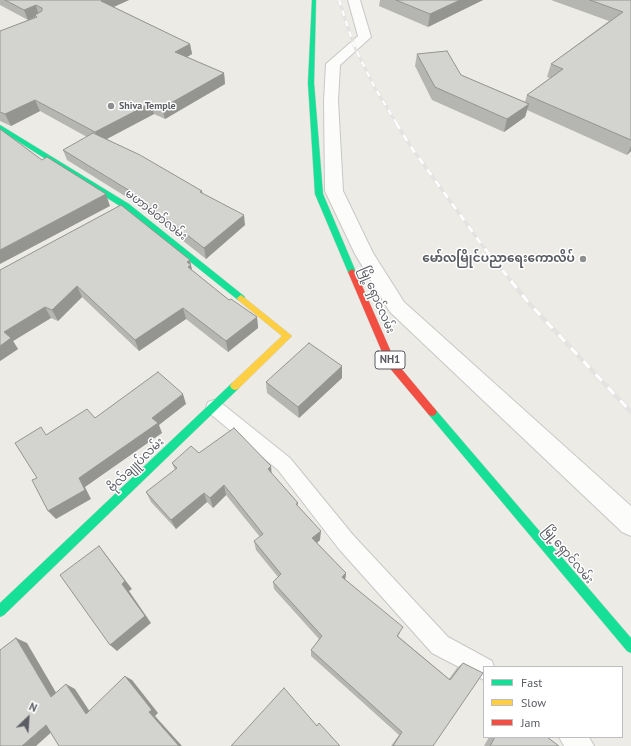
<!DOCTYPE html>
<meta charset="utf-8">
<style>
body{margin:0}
#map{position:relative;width:631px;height:746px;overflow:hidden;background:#ecebe5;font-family:"PT Sans",sans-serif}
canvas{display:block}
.legend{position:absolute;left:483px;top:666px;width:140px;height:72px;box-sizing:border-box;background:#fff;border:1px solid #bdbec1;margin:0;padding:5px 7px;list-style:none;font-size:12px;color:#5b5d64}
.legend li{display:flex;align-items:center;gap:8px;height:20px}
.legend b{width:20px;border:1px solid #bdbec1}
.north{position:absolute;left:8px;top:698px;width:40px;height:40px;-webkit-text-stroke:3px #fff;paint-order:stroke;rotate:25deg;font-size:11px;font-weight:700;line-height:16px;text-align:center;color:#5b5d64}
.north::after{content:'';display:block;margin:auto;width:14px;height:18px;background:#5b5d64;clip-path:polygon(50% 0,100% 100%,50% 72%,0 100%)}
</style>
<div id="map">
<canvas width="631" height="746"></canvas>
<ul class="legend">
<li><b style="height:5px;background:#16e098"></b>Fast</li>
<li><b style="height:5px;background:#ffcf43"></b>Slow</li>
<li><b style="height:5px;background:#f24e42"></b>Jam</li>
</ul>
<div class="north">N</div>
</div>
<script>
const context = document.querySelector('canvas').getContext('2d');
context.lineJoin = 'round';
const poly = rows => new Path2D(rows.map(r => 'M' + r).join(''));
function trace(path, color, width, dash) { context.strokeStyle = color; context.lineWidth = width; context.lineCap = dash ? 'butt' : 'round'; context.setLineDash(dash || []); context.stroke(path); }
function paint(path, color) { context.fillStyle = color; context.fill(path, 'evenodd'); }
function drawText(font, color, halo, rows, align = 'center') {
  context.font = font + ' "PT Sans","Noto Sans Myanmar",sans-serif'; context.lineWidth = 3; context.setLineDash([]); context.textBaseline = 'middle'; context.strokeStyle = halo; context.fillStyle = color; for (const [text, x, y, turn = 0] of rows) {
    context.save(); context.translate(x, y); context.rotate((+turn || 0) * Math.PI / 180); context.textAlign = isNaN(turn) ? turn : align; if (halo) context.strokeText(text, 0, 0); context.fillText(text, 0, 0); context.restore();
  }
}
const lane = poly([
 [214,400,220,402,290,458,353,535,448,637,492,661,494,667,484,667,484,680,432,653,339,549,278,470,208,412,206,407,208,402,214,400],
 [559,737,589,737,594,746,564,746,559,737]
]);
const street = poly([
 [348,0,360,0,371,37,340,65,338,101,343,191,373,253,404,302,631,506,631,536,622,532,390,312,355,254,325,191,324,101,326,64,358,36,348,0]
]);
const fast = poly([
 [312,0,316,0,314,83,323,194,356,272,352,275,348,272,315,194,308,83,312,0],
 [0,125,129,204,244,296,245,298,244,300,238,300,123,208,0,130,0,125],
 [235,382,238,383,240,386,238,389,4,615,0,617,0,603,232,383,235,382],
 [432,408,435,409,631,638,631,653,627,651,429,415,427,412,429,409,432,408]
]);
const slow = poly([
 [241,295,292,336,238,389,235,390,232,389,230,386,232,383,282,336,238,300,237,298,241,295]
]);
const jam = poly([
 [352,269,356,272,395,361,435,409,437,412,435,415,432,416,429,415,388,366,348,272,352,269]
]);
trace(lane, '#c8c7c7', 2);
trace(street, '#c8c7c7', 2);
trace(fast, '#cacaca', 1);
trace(slow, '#cacaca', 1);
trace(jam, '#cacaca', 1);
paint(lane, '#fcfcfb');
paint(street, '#fcfcfb');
paint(fast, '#16e098');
paint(slow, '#ffcf43');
paint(jam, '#f24e42');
const railFar2 = poly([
 [339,0,354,46,375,88,397,124]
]);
const railFar1 = poly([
 [396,123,411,147,482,245,512,282]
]);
const rail = poly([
 [511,281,528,302,631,412]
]);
trace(railFar2, '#e4e3e2', 3);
trace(railFar1, '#e4e3e2', 3.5);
trace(rail, '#e4e3e2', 4.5);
trace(railFar2, '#fff', 2, [5.5]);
trace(railFar1, '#fff', 2.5, [7]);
trace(rail, '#fff', 3, [9]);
paint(poly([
 [0,0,129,0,114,7,190,44,192,54,187,57,224,73,225,84,165,119,154,114,107,139,202,191,203,194,245,225,206,259,133,201,67,160,63,150,87,137,40,111,11,126,0,121,0,31,28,20,0,5],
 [380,0,483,0,428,27,379,6],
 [551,0,631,0,631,151,627,155,527,110,525,117,504,132,432,100,415,66,417,54,461,75,525,102,527,95,550,78,547,77,551,64,609,21],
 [190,260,192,270,229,300,257,317,258,328,228,352,186,319,139,351,82,297,58,321,51,318,13,341,18,349,0,361,0,270],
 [342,378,299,418,267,393,266,382],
 [199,453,271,466,271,473,298,503,298,507,320,540,317,543,346,573,345,580,400,633,398,636,449,679,457,668,463,663,433,746,391,746,399,735,311,656,311,650,319,639,274,589,273,582,278,577,256,550,254,541,260,537,226,495,213,508,207,502,176,529,151,502,146,492,175,470,172,463],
 [489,737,547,737,559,746,484,746]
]), '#b5b5b2');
paint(poly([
 [104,0,129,0,104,11,101,1],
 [460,0,483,0,428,27,430,14],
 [36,5,39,16,35,15,35,17,28,20,24,10],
 [190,44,192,54,177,63,175,52],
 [224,73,225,84,165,119,162,108],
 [35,100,40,111,11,126,5,114],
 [151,103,154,114,99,143,95,132],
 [529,104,525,117,504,132,507,119],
 [631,146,631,151,627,155],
 [106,194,110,206,0,264,0,250],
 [244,215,245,225,206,259,204,248],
 [190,260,193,276,188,266,187,262],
 [77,286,82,297,58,321,52,310],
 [45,307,51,318,13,341,18,349,0,361,0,346,4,332],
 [183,308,186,319,139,351,135,340],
 [257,317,258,328,228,352,226,341],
 [342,366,342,378,299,418,298,407],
 [183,394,186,404,159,425,162,433,85,487,91,499,56,519,48,511,79,478,152,418],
 [271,466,272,477,268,469],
 [224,485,226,495,213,508,210,498],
 [204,493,207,502,176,529,171,520],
 [321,531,320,540,312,547,312,538],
 [99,546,106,555,132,589,129,591,151,623,117,651,110,645,122,584],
 [346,573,345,581,342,577],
 [16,638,27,643,61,701,51,697],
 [125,676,132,680,158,713,155,716,182,746,179,746,149,712],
 [66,684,75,689,94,718,86,714],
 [46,725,56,728,36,746,22,746]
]), '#949491');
const building = poly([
 [5,0,104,0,101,1,190,44,175,52,224,73,162,108,151,103,95,132,35,100,5,114,0,112,0,31,37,17,35,15,42,11,42,8,36,5,24,10,5,0],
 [396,0,460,0,430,14,396,0],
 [590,0,631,0,631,140,527,95,563,69,551,64,623,12,590,0],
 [447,51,461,75,529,104,507,119,435,87,417,54,447,51],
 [0,129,42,160,47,157,106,194,0,250,0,129],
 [93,133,140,155,202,191,200,192,244,215,204,248,130,191,63,150,93,133],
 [121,205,190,260,187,262,191,265,188,267,229,300,231,299,257,317,226,341,183,308,135,340,77,286,52,310,45,307,4,332,11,338,0,346,0,270,121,205],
 [309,343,342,366,298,407,266,382,309,343],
 [158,372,183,394,152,418,158,423,79,478,85,490,48,511,32,480,37,478,15,443,41,427,46,435,87,409,95,418,158,372],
 [234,428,271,466,268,469,298,503,296,504,321,531,312,538,346,573,342,577,403,627,397,636,450,680,463,663,483,673,433,746,393,746,402,732,311,650,322,636,273,582,281,574,254,541,263,534,224,485,210,498,204,493,171,520,146,492,177,468,172,463,191,446,199,453,234,428],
 [99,546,125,581,122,584,145,616,110,645,60,575,99,546],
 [16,638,51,697,66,684,86,714,125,676,152,710,149,712,179,746,59,746,46,725,22,746,0,746,0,650,16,638],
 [284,688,317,726,319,723,340,746,231,746,284,688],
 [495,737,542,737,543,738,544,737,547,737,559,746,490,746,495,737]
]);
paint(building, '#d3d3cf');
trace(building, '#949491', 1);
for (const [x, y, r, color] of [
 [111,106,4,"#8e8f91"],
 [583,259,4,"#8e8f91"]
]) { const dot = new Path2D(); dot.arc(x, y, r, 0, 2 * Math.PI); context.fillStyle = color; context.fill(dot); trace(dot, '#fff', 1.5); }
drawText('bold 10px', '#5b5d64', '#fff', [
 ["Shiva Temple",119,106]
], 'left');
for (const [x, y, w] of [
 [390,360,30]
]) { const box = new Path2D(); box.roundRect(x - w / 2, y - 9, w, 18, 3); context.fillStyle = '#fff'; context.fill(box); trace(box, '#5b5d64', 1); }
drawText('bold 11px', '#5b5d64', null, [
 ["NH1",390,360]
]);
drawText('12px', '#5b5d64', '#fff', [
 ["မဟာမိတ်လမ်း",156,215,38],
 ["မြို့ရှောင်လမ်း",377,300,67],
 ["ဗိုလ်ချူပ်လမ်း",136,465,-44],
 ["မြို့ရှောင်လမ်း",568,555,50]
]);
drawText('bold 12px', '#5b5d64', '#fff', [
 ["မော်လမြိုင်ပညာရေးကောလိပ်",575,259]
], 'right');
</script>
